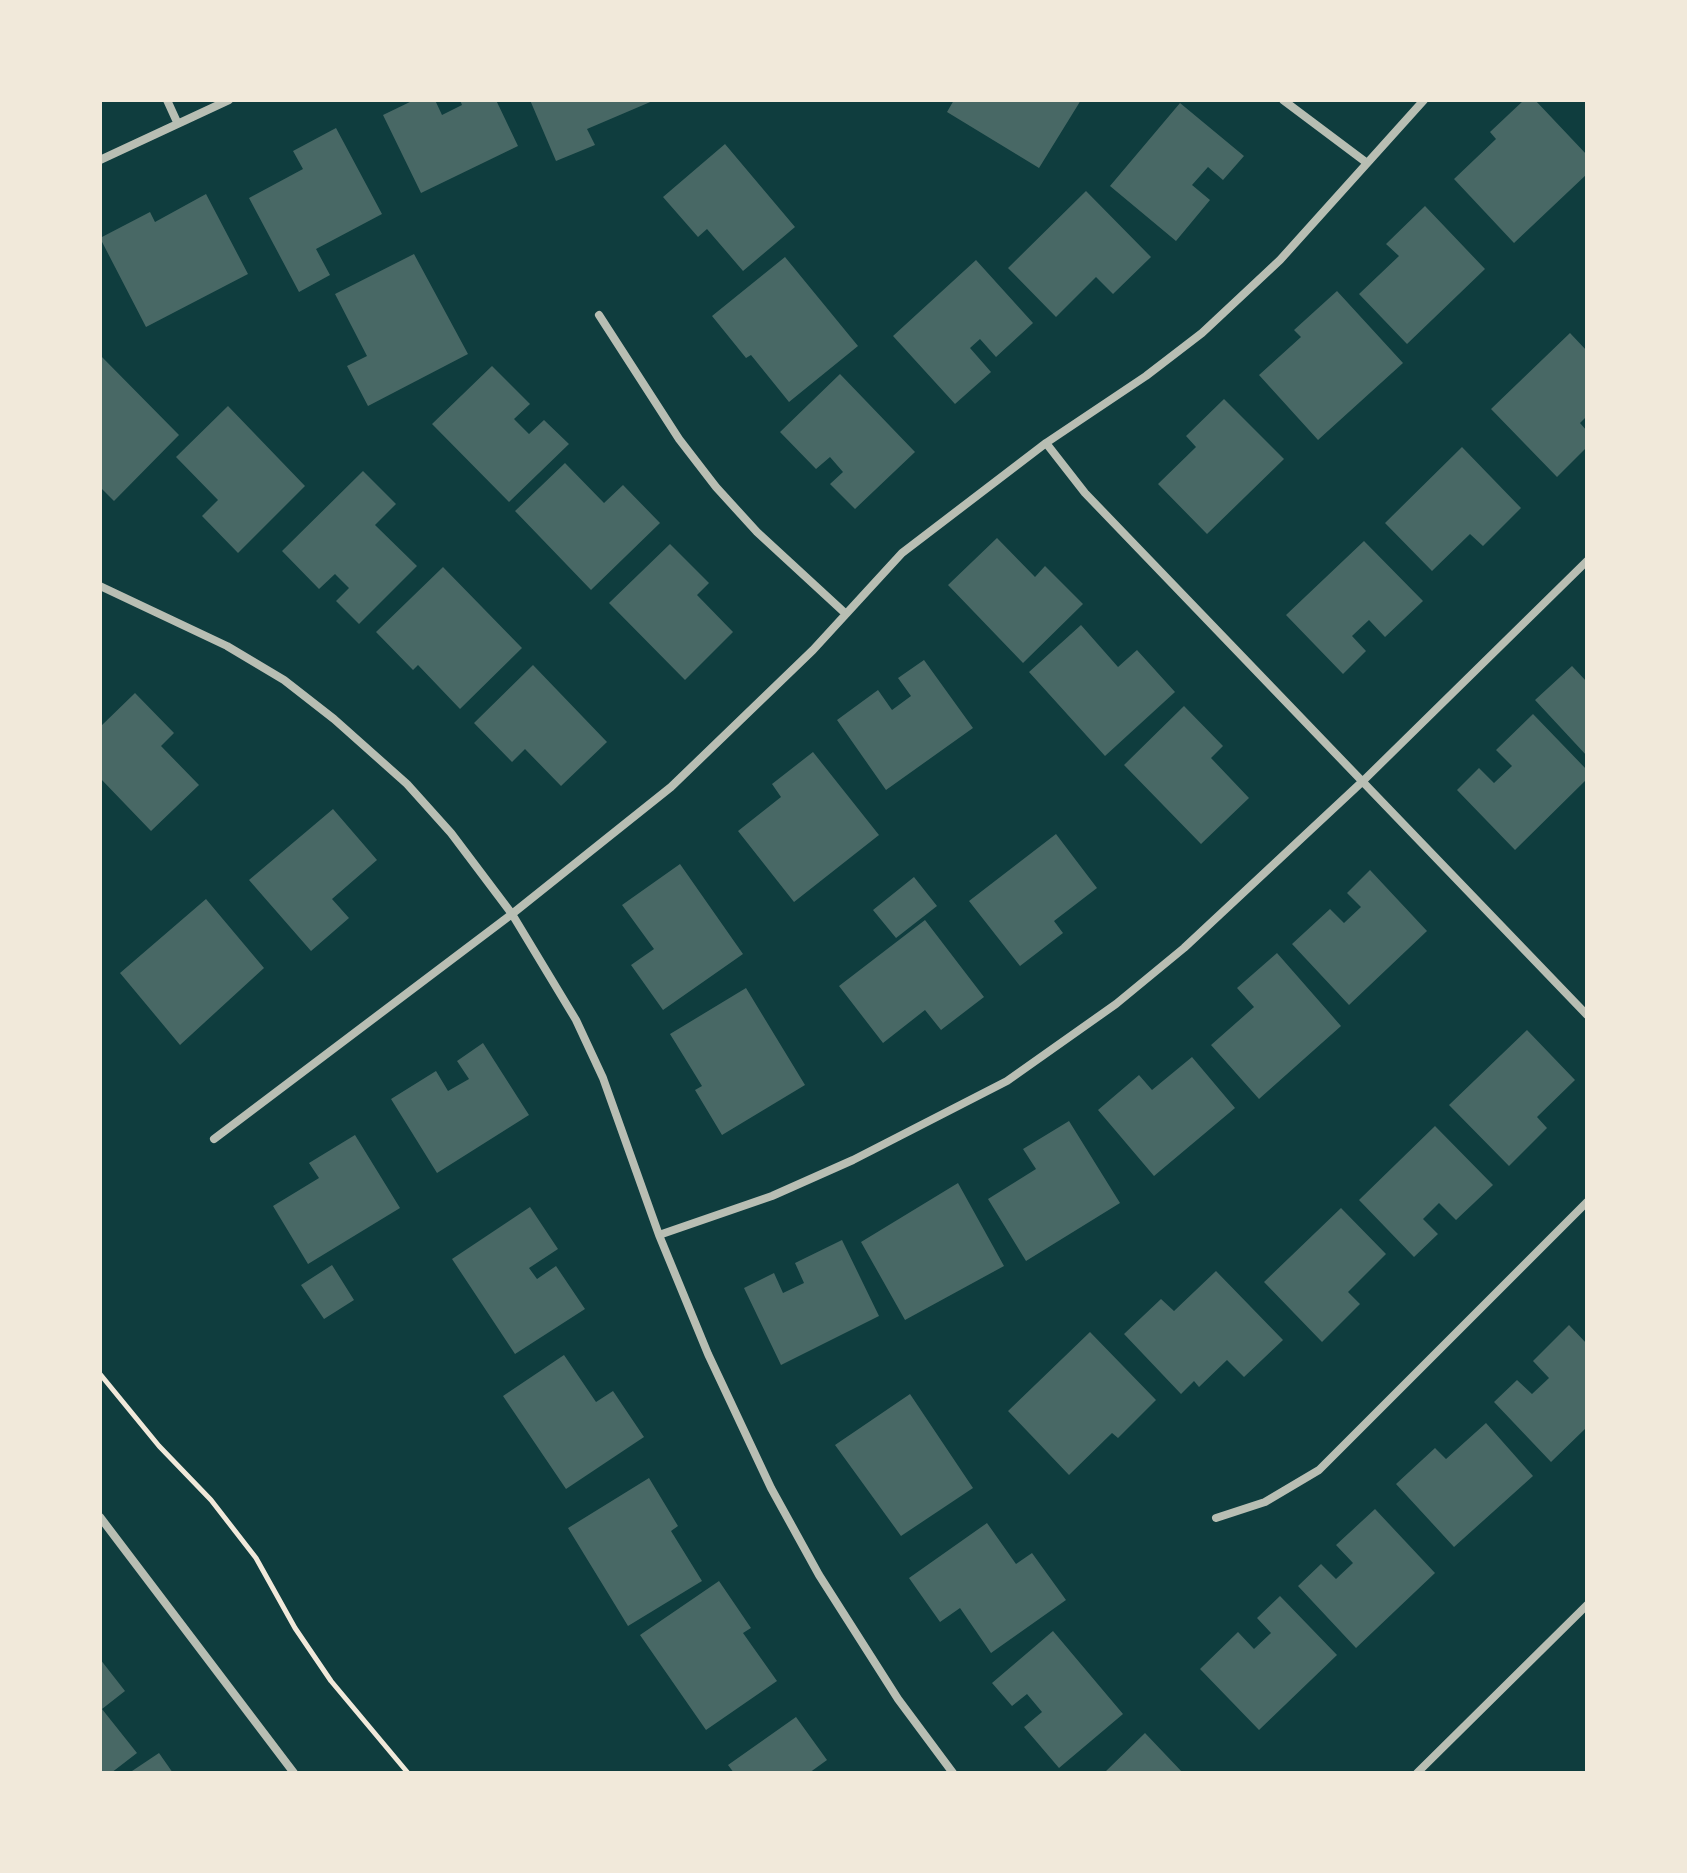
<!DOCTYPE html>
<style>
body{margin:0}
#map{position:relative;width:1687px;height:1873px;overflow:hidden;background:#0f3d3e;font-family:Karla,sans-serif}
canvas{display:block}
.frame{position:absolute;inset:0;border:102px solid #f1e9da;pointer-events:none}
</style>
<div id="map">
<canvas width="1687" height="1873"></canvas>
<div class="frame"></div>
</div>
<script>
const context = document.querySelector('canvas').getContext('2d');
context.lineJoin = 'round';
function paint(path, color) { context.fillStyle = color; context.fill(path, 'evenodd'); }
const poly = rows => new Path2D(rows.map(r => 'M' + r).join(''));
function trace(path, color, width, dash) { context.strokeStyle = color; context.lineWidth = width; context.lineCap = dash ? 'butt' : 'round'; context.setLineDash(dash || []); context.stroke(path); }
paint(poly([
 [414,100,435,100,442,115,462,105,460,100,496,100,518,146,421,193,383,115],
 [530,100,655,100,587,129,595,145,556,161],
 [954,100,1081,100,1039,168,947,112],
 [1524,100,1535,100,1587,155,1587,174,1514,243,1454,179,1496,139,1490,132],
 [1180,103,1244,156,1223,180,1208,167,1192,185,1210,200,1176,241,1110,186],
 [336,128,382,214,316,249,330,275,299,292,249,198,303,169,293,151],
 [725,144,795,227,743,271,707,229,698,237,663,197],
 [1086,191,1151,257,1113,294,1096,277,1056,317,1008,268],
 [206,194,248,274,146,327,100,238,150,212,155,222],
 [1425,206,1485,269,1407,344,1359,294,1399,256,1386,244],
 [414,254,468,354,368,406,347,366,367,356,335,294],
 [785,257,858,346,789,402,751,355,746,358,712,316],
 [976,260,1033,323,996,357,980,339,970,348,991,372,955,404,893,336],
 [1337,291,1403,363,1318,440,1259,375,1301,337,1294,330],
 [1570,333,1587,351,1587,416,1580,423,1587,431,1587,447,1557,477,1491,409],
 [100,355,179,435,114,501,100,487],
 [492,366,530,404,514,419,529,434,544,420,569,444,509,502,432,424],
 [840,374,915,452,855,509,830,484,843,472,830,457,816,469,780,432],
 [1224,399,1284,459,1207,534,1158,484,1196,447,1186,436],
 [228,406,305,486,238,553,202,516,218,500,176,457],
 [1462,447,1521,508,1483,546,1470,534,1432,571,1385,523],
 [565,463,604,503,623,485,660,523,591,590,515,511],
 [363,471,396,504,375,525,417,566,359,624,336,601,349,588,335,574,319,589,282,551],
 [997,538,1035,577,1045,566,1083,604,1023,663,948,585],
 [1364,541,1423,601,1385,637,1369,620,1352,636,1366,651,1343,674,1286,615],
 [670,544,709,583,697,595,733,632,685,680,609,603],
 [443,567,522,648,460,709,418,665,413,670,376,632],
 [1081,625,1118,667,1137,650,1175,692,1105,756,1029,672],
 [924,660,973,728,886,790,837,720,878,690,892,710,911,696,898,678],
 [533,665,607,742,561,786,525,749,512,762,474,723],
 [1572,666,1587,682,1587,756,1535,700],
 [135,693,174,733,161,746,199,785,151,831,100,778,100,727],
 [1184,706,1223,746,1211,758,1249,798,1201,844,1124,765],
 [1533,714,1587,770,1587,779,1515,850,1457,790,1479,768,1494,783,1512,766,1496,750],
 [813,752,879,835,794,902,738,831,781,797,772,784],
 [333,809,377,860,332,899,349,918,311,951,249,880],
 [1056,834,1097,888,1054,921,1063,933,1020,966,969,901],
 [680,864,743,954,663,1010,631,965,654,949,622,905],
 [1370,870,1427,931,1349,1005,1292,944,1330,909,1344,923,1361,907,1347,893],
 [914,877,937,906,896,938,873,910],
 [206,899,264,968,180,1045,120,973],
 [925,920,984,997,941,1030,925,1010,883,1043,839,986],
 [1277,953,1341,1026,1259,1099,1211,1045,1254,1007,1237,988],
 [746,988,805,1085,722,1135,695,1090,702,1086,670,1034],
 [1527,1030,1575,1080,1537,1117,1547,1128,1509,1166,1449,1105],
 [483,1043,529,1115,437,1173,391,1099,436,1071,448,1091,469,1079,457,1061],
 [1192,1057,1235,1108,1154,1176,1098,1110,1139,1075,1152,1090],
 [1069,1121,1120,1203,1026,1261,988,1199,1036,1169,1023,1149],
 [1435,1126,1493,1185,1456,1220,1439,1203,1423,1219,1438,1234,1414,1257,1359,1200],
 [355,1135,400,1208,308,1264,273,1206,319,1178,309,1163],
 [958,1183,1004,1266,905,1320,861,1242],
 [530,1207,558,1249,529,1268,537,1279,556,1266,585,1309,515,1354,452,1259],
 [1341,1208,1386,1254,1348,1292,1360,1304,1322,1342,1264,1282],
 [842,1240,879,1316,781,1365,744,1288,774,1273,783,1293,804,1283,795,1263],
 [332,1265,354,1300,324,1319,301,1285],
 [1216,1271,1283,1340,1244,1377,1227,1360,1199,1387,1194,1381,1181,1394,1124,1334,1161,1299,1174,1311],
 [1569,1325,1587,1344,1587,1427,1551,1462,1494,1402,1517,1380,1532,1394,1549,1378,1533,1361],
 [1090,1332,1156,1400,1118,1438,1112,1433,1069,1475,1008,1411],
 [564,1355,596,1402,613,1391,644,1437,566,1489,503,1396],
 [910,1394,973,1488,901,1536,835,1445],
 [1486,1423,1533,1476,1454,1547,1396,1484,1435,1448,1446,1459],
 [649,1478,678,1526,671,1531,702,1581,628,1626,568,1528],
 [1375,1509,1435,1573,1356,1648,1298,1586,1321,1564,1336,1579,1353,1563,1336,1545],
 [987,1523,1016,1564,1032,1553,1066,1600,991,1653,960,1608,940,1622,909,1578],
 [719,1581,751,1628,743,1633,777,1681,706,1730,640,1635],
 [1280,1596,1337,1655,1259,1730,1200,1669,1238,1632,1254,1649,1271,1633,1257,1618],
 [1053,1631,1123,1714,1059,1768,1024,1727,1042,1712,1027,1694,1012,1706,992,1683],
 [100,1659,125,1691,102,1709,137,1753,111,1773,100,1773],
 [796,1717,827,1760,809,1773,734,1773,728,1765],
 [1145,1733,1183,1773,1104,1773],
 [159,1753,173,1773,129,1773]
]), '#486865');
trace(poly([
 [100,1374,159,1446,211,1500,256,1558,295,1628,331,1681,408,1773]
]), '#f1e9da', 5);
trace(poly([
 [167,100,177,122],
 [1283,100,1367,163],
 [100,160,229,100],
 [599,315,679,439,716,487,757,532,846,614],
 [1046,443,1085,493,1587,1015],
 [100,586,227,646,284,680,334,719,407,784,451,833,512,914,576,1020,603,1078,659,1235,708,1354,771,1488,819,1575,898,1699,953,1773],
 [214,1139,512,914,671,787,813,650,902,553,1046,443,1146,376,1202,333,1280,260,1424,100],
 [659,1235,772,1196,853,1160,1007,1081,1116,1004,1184,948,1364,780,1587,561],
 [100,1517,294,1773],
 [1216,1518,1265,1502,1319,1470,1587,1202],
 [1417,1773,1587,1605]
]), '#b8beb3', 8);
</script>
